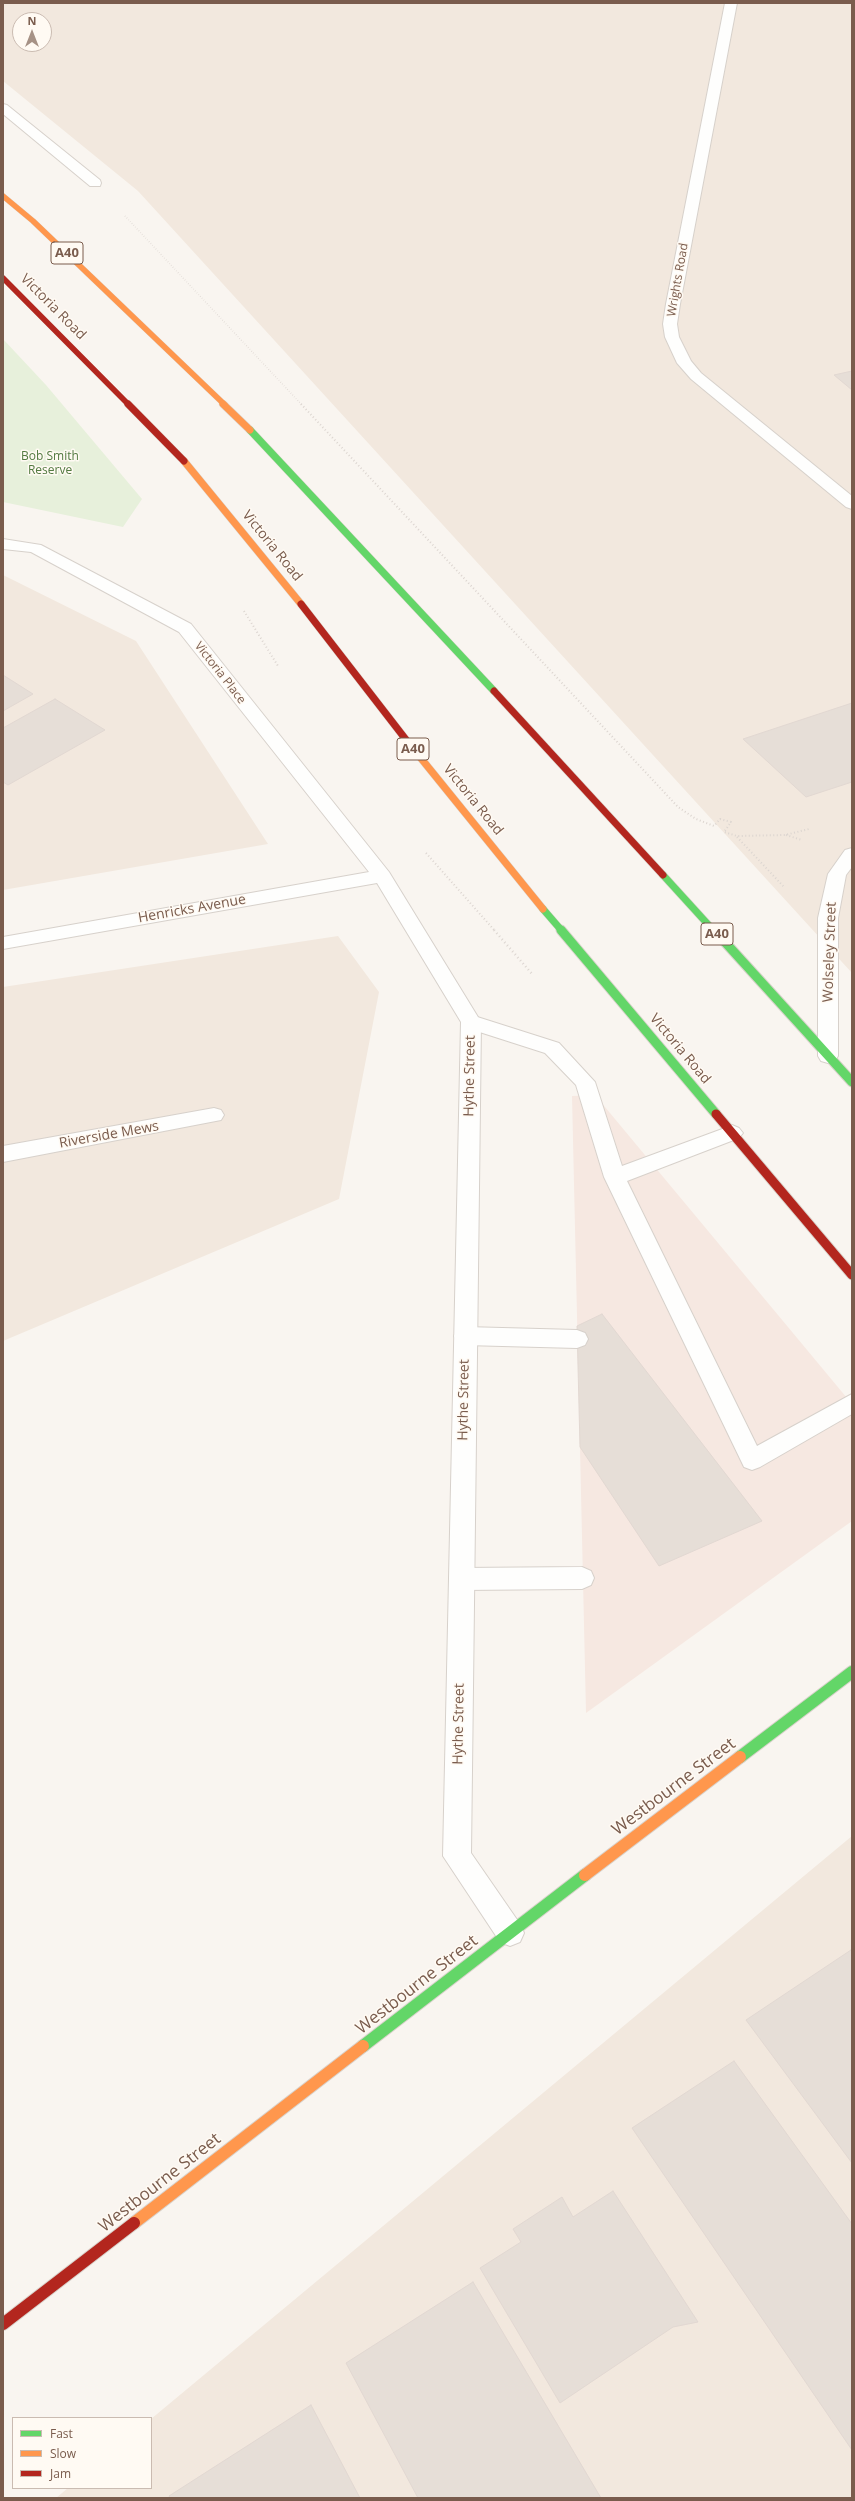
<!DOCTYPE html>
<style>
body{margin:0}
#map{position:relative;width:855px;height:2501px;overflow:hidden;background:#f9f5f0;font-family:"Open Sans",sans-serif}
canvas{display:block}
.frame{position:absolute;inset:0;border:4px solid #7a5c4d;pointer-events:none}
.legend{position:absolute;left:12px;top:2417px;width:140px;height:72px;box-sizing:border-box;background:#fffaf3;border:1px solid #cabbb1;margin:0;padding:5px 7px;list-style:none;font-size:12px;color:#7a5c4d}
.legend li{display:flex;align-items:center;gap:8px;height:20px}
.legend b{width:20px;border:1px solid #cabbb1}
.north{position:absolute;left:12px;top:12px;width:40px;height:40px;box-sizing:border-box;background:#fffaf3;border:1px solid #cabbb1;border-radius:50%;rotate:0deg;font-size:11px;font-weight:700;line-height:16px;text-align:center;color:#7a5c4d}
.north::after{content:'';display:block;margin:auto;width:14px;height:18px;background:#a69286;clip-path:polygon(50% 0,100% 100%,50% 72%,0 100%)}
</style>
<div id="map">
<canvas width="855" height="2501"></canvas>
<div class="frame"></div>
<ul class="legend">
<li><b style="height:5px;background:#63d668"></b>Fast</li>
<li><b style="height:5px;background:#ff974d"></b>Slow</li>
<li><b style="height:5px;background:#b3261e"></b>Jam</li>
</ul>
<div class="north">N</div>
</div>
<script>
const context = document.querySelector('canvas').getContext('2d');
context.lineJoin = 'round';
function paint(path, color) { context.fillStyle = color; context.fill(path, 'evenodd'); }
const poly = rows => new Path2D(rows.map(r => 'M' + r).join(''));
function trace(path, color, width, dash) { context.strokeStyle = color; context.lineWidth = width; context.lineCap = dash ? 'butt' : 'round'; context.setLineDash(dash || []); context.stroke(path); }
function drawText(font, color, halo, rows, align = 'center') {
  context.font = font + ' "Open Sans",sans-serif'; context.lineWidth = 3; context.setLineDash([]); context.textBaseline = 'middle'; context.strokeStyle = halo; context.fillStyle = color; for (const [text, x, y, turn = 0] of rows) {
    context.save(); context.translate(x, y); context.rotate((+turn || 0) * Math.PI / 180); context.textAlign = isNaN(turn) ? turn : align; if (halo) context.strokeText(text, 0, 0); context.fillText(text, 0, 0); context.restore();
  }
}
paint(poly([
 [3,3,852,3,852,973,138,191,3,81],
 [20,20,44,20,44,44,20,44],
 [3,575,136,641,268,844,3,890],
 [338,936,379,992,339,1199,3,1341,3,987],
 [852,1836,852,2498,56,2498,68,2488,151,2488,151,2419]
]), '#f2e8de');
paint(poly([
 [595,1095,852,1404,852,1521,586,1713,572,1096]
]), '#f6e8e1');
paint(poly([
 [3,339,46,385,142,499,123,527,3,502]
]), '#e7f0db');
const building = poly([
 [852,371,852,390,834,375,852,371],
 [3,675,33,694,3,711,3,675],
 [55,699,105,730,8,785,3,782,3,728,55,699],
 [852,703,852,782,806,797,743,739,852,703],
 [602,1314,762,1521,659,1566,580,1447,577,1326,602,1314],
 [851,1950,852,1952,852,2163,746,2020,851,1950],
 [734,2061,852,2224,852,2450,632,2128,734,2061],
 [613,2191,698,2322,673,2327,560,2403,480,2268,521,2242,513,2229,562,2197,573,2217,613,2191],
 [473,2282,601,2498,418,2498,346,2363,473,2282],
 [311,2405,360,2498,170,2498,169,2496,311,2405]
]);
paint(building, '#e6ded7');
trace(building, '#e2d8d2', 1);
const lane = poly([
 [471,1015,559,1043,595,1082,622,1166,725,1128,732,1125,739,1128,743,1133,739,1138,627,1181,757,1446,852,1394,852,1414,760,1467,752,1470,744,1467,604,1177,576,1085,545,1053,464,1027,461,1022,464,1017,471,1015],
 [465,1327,577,1330,585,1333,588,1339,585,1345,577,1348,465,1345,457,1342,454,1336,457,1330,465,1327],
 [582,1567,591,1571,594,1578,591,1585,582,1589,461,1590,452,1586,449,1579,452,1572,461,1568,582,1567]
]);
const street = poly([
 [725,3,737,3,680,304,677,324,679,337,691,361,701,373,852,496,852,509,846,507,691,379,677,363,665,337,663,324,666,304,725,3],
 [3,104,7,105,100,180,101,183,100,186,90,186,3,114,3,104],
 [3,539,41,545,191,624,389,872,481,1022,471,1853,520,1924,524,1933,520,1942,510,1946,500,1942,443,1856,461,1022,377,883,3,949,3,937,369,872,179,632,31,552,3,549,3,539],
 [852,848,852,867,846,875,838,918,838,1056,835,1061,828,1063,821,1061,818,1056,818,918,828,874,845,850,852,848],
 [214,1108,221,1110,224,1115,221,1120,3,1162,3,1146,214,1108]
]);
const fastFar2 = poly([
 [250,430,494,691],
 [663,875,714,931],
 [543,909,562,931]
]);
const fastFar1 = poly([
 [561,930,716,1114],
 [714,930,852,1082]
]);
const fast = poly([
 [740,1757,852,1672],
 [363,2046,585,1875]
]);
const slowFar2 = poly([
 [3,196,33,221,225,405]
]);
const slowFar1 = poly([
 [223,404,250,430],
 [184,461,301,604],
 [407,741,543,909]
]);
const slow = poly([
 [585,1875,740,1757],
 [134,2223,363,2046]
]);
const jamFar3 = poly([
 [3,278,129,405]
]);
const jamFar2 = poly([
 [128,404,184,461],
 [301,604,407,741],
 [494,691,663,875]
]);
const jamFar1 = poly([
 [716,1114,852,1275]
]);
const jam = poly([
 [3,2324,134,2223]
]);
trace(lane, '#d7d1cb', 2);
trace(street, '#d7d1cb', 2);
trace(fastFar2, '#d9d2cb', 8);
trace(fastFar1, '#d9d2cb', 11);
trace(fast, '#d9d2cb', 14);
trace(slowFar2, '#d9d2cb', 6);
trace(slowFar1, '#d9d2cb', 8);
trace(slow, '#d9d2cb', 14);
trace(jamFar3, '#d9d2cb', 6);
trace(jamFar2, '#d9d2cb', 8);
trace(jamFar1, '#d9d2cb', 11);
trace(jam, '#d9d2cb', 14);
trace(poly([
 [125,216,302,405]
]), '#dcd5d0', 1.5, [0.5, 2]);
trace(poly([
 [301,404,678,807,696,819,714,826,720,819,731,822,724,832,737,836,785,835,809,829],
 [244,611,278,666],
 [786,835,802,840],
 [737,837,784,887],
 [426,853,495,931]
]), '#dcd5d0', 2, [1, 2.5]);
trace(poly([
 [494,930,533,975]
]), '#dcd5d0', 2.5, [1, 3]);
paint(lane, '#fefefd');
paint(street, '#fefefd');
trace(fastFar2, '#63d668', 7);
trace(fastFar1, '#63d668', 9);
trace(fast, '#63d668', 12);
trace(slowFar2, '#ff974d', 5.5);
trace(slowFar1, '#ff974d', 7);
trace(slow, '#ff974d', 12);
trace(jamFar3, '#b3261e', 5.5);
trace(jamFar2, '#b3261e', 7);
trace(jamFar1, '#b3261e', 9);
trace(jam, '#b3261e', 12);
drawText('12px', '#7a5c4d', '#fffaf3', [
 ["Wrights Road",678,280,-80],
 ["Victoria Place",220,673,52]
]);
drawText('12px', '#537a41', '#fffaf3', [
 ["Bob Smith",50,457],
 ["Reserve",50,471]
]);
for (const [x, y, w] of [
 [67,253,32],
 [413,749,32],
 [717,934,32]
]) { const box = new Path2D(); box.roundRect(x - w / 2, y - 11, w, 22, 3); context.fillStyle = '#fffaf3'; context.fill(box); trace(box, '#7a5c4d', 1); }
drawText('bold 13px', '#7a5c4d', null, [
 ["A40",67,253],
 ["A40",413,749],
 ["A40",717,934]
]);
drawText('14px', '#7a5c4d', '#fffaf3', [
 ["Victoria Road",53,307,45],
 ["Victoria Road",272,546,51],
 ["Victoria Road",473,800,51],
 ["Henricks Avenue",192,909,-10],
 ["Wolseley Street",830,952,-88],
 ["Victoria Road",680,1049,50],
 ["Hythe Street",470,1076,-89],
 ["Riverside Mews",109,1135,-10],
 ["Hythe Street",464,1400,-89],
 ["Hythe Street",459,1724,-89]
]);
drawText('17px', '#7a5c4d', '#fffaf3', [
 ["Westbourne Street",674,1787,-37],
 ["Westbourne Street",417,1985,-38],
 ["Westbourne Street",160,2183,-38]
]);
</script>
